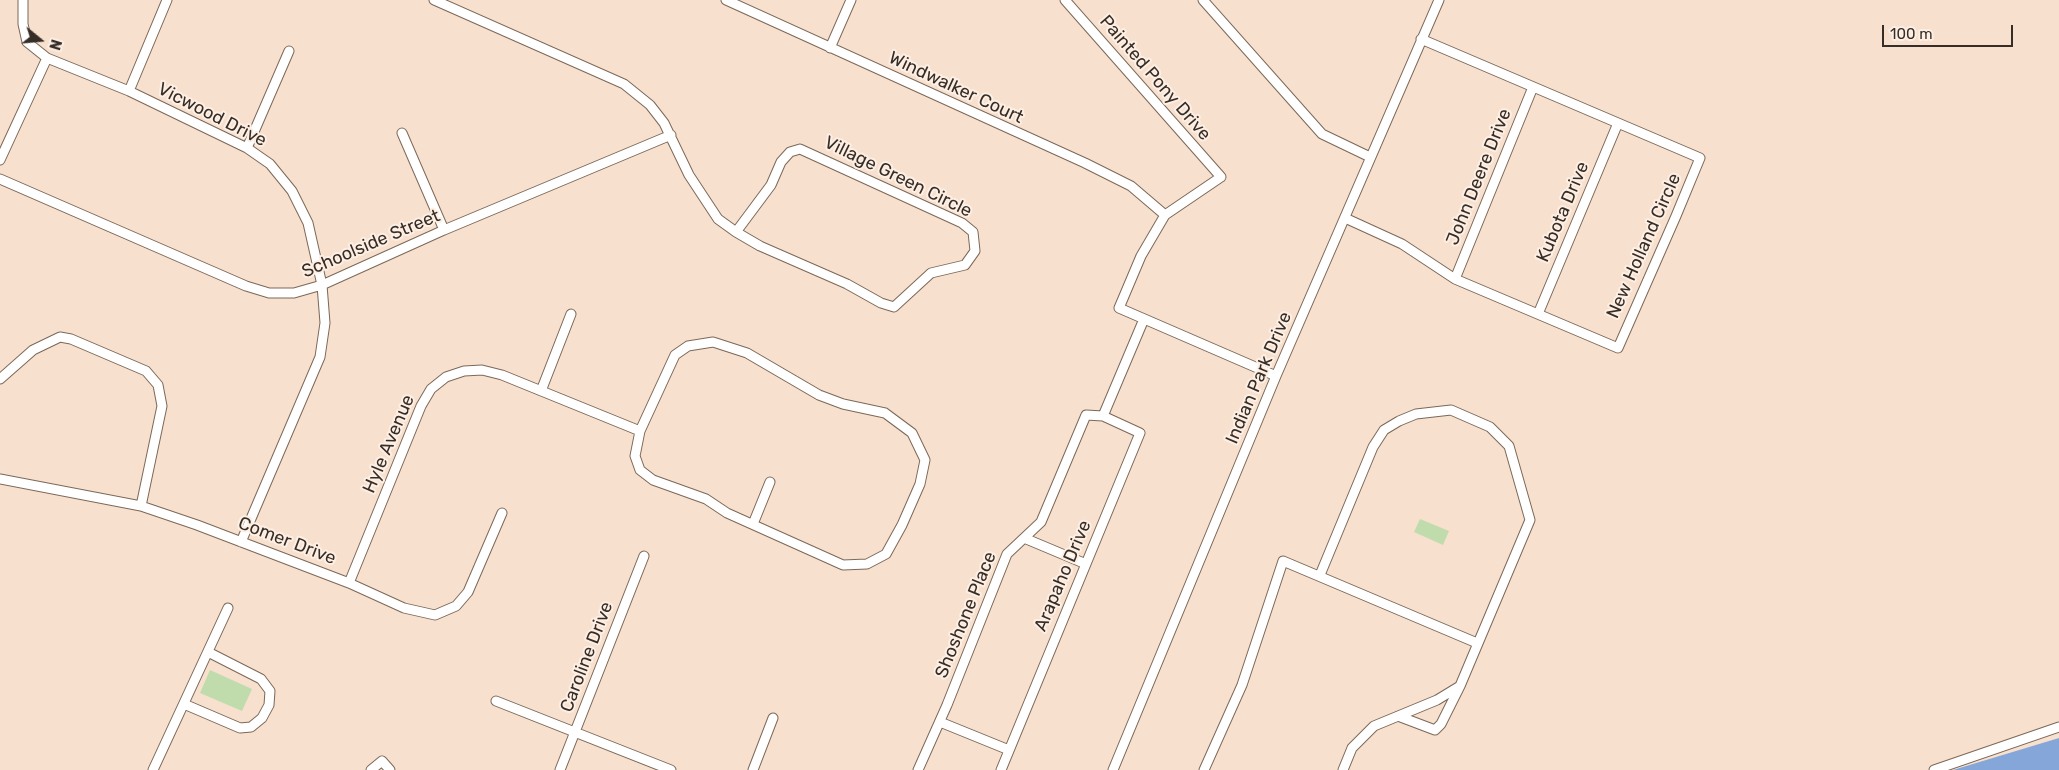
<!DOCTYPE html>
<style>
body{margin:0}
#map{position:relative;width:2059px;height:770px;overflow:hidden;background:#f7e0ce;font-family:Rubik,sans-serif}
canvas{display:block}
.north{position:absolute;left:15px;top:15px;width:50px;height:50px;-webkit-text-stroke:4px #fdefe4;paint-order:stroke;rotate:107deg;font-size:14px;font-weight:700;line-height:20px;text-align:center;color:#362d26}
.north::after{content:'';display:block;margin:auto;width:18px;height:22px;background:#362d26;clip-path:polygon(50% 0,100% 100%,50% 72%,0 100%)}
.scale{position:absolute;left:1882px;top:25px;width:131px;height:22px;box-sizing:border-box;border:2px solid #362d26;border-top:0;padding-left:6px;font-size:15px;line-height:18px;white-space:nowrap;color:#362d26;-webkit-text-stroke:4px #fdefe4;paint-order:stroke}
</style>
<div id="map">
<canvas width="2059" height="770"></canvas>
<div class="north">N</div>
<div class="scale">100 m</div>
</div>
<script>
const context = document.querySelector('canvas').getContext('2d');
context.lineJoin = 'round';
function paint(path, color) { context.fillStyle = color; context.fill(path, 'evenodd'); }
const poly = rows => new Path2D(rows.map(r => 'M' + r).join(''));
function trace(path, color, width, dash) { context.strokeStyle = color; context.lineWidth = width; context.lineCap = dash ? 'butt' : 'round'; context.setLineDash(dash || []); context.stroke(path); }
function drawText(font, color, halo, rows, align = 'center') {
  context.font = font + ' Rubik,sans-serif'; context.lineWidth = 4; context.setLineDash([]); context.textBaseline = 'middle'; context.strokeStyle = halo; context.fillStyle = color; for (const [text, x, y, turn = 0] of rows) {
    context.save(); context.translate(x, y); context.rotate((+turn || 0) * Math.PI / 180); context.textAlign = isNaN(turn) ? turn : align; if (halo) context.strokeText(text, 0, 0); context.fillText(text, 0, 0); context.restore();
  }
}
paint(poly([
 [1420,519,1449,531,1443,545,1414,532],
 [210,670,252,689,242,711,200,693]
]), '#c0dcac');
paint(poly([
 [2059,738,2059,770,1953,770]
]), '#84a6d9');
const street = poly([
 [23,0,23,24,27,42,47,58,129,91,247,148,270,164,292,191,308,223,322,285,325,323,320,357,241,542],
 [434,0,624,84,650,105,664,123,689,175,718,219,736,232,760,246,847,284,881,303,894,307,931,273,965,265,975,251,973,232,962,223,800,149,790,152,781,162,771,185,736,232],
 [726,0,1085,163,1131,186,1165,215],
 [1065,0,1221,177,1165,215,1141,256,1119,308,1276,376],
 [1203,0,1322,134,1370,157],
 [830,48,851,0],
 [129,91,167,0],
 [402,133,444,230],
 [247,148,289,51],
 [0,160,47,58],
 [0,179,246,286,269,293,294,293,322,285,444,230,671,135],
 [1345,218,1402,244,1455,279,1618,348,1676,216,1700,158,1421,39],
 [1455,279,1533,87],
 [1538,314,1618,123],
 [713,342,747,353,819,395,843,404,885,413,912,433,925,460,920,484,902,525,886,554,867,564,843,565,727,513,706,499,653,480,640,470,635,456,640,431,675,355,688,346,713,342],
 [0,379,33,350,60,337,71,339,146,371,158,385,162,406,141,506],
 [541,391,571,314],
 [1103,416,1144,319],
 [0,479,141,506,197,525,349,583,404,608,435,615,456,606,468,592,502,513],
 [753,524,770,482],
 [1024,538,1086,564],
 [1320,575,1373,447,1384,430,1399,421,1416,414,1451,410,1490,427,1509,446,1530,520,1460,686,1437,700,1374,726,1352,748,1343,770],
 [349,583,421,406,431,389,446,377,464,371,482,370,502,375,640,431],
 [496,701,671,770],
 [184,704,240,728,251,727,262,718,269,705,270,691,261,679,208,652],
 [1398,716,1435,730,1441,724,1460,686],
 [940,722,1009,750],
 [153,770,228,608],
 [371,770,382,761,390,770],
 [560,770,644,556],
 [753,770,773,718],
 [918,770,947,705,1007,554,1041,522,1086,415,1103,416,1140,433,1001,770],
 [1113,770,1276,376,1439,0],
 [1204,770,1242,685,1283,561,1477,643],
 [1934,770,2059,727]
]);
trace(street, '#7c6858', 11);
trace(street, '#fff', 9);
drawText('18px', '#362d26', '#fdefe4', [
 ["Painted Pony Drive",1155,78,49],
 ["Windwalker Court",956,88,25],
 ["Vicwood Drive",212,115,27],
 ["Village Green Circle",898,177,26],
 ["John Deere Drive",1479,177,-68],
 ["Kubota Drive",1563,212,-67],
 ["Schoolside Street",371,244,-23],
 ["New Holland Circle",1644,246,-66],
 ["Indian Park Drive",1259,378,-67],
 ["Hyle Avenue",389,444,-67],
 ["Comer Drive",287,541,21],
 ["Arapaho Drive",1063,576,-67],
 ["Shoshone Place",966,615,-68],
 ["Caroline Drive",587,657,-69]
]);
</script>
